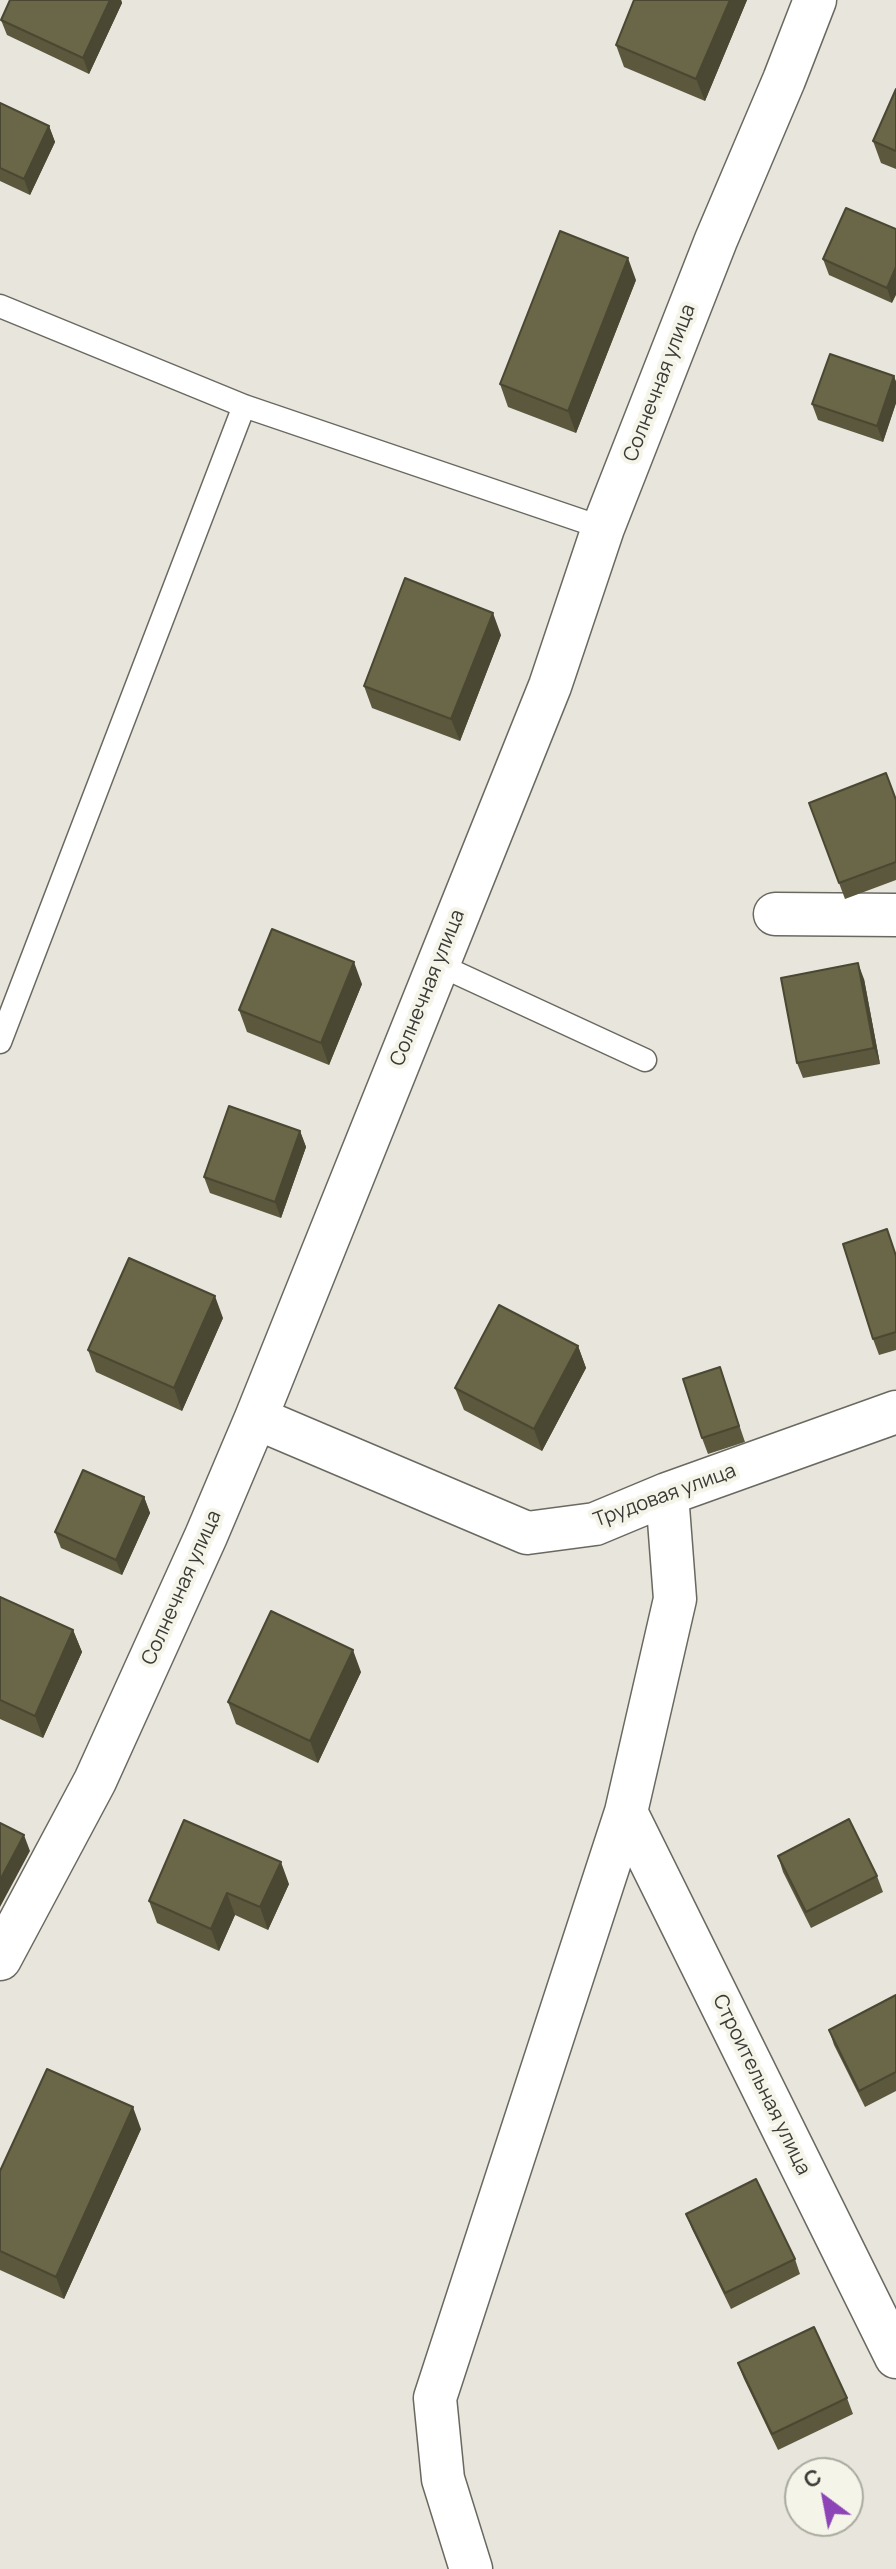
<!DOCTYPE html>
<meta charset="utf-8">
<style>
body{margin:0}
#map{position:relative;width:896px;height:2569px;overflow:hidden;background:#e8e6dc;font-family:Manrope,sans-serif}
canvas{display:block}
.north{position:absolute;left:784px;top:2457px;width:80px;height:80px;box-sizing:border-box;background:#f5f4e9;border:2px solid #abaaa1;border-radius:50%;rotate:328deg;font-size:22px;font-weight:700;line-height:32px;text-align:center;color:#3b3a36}
.north::after{content:'';display:block;margin:auto;width:28px;height:36px;background:#8c44b7;clip-path:polygon(50% 0,100% 100%,50% 72%,0 100%)}
</style>
<div id="map">
<canvas width="896" height="2569"></canvas>
<div class="north">С</div>
</div>
<script>
const context = document.querySelector('canvas').getContext('2d');
context.lineJoin = 'round';
const poly = rows => new Path2D(rows.map(r => 'M' + r).join(''));
function trace(path, color, width, dash) { context.strokeStyle = color; context.lineWidth = width; context.lineCap = dash ? 'butt' : 'round'; context.setLineDash(dash || []); context.stroke(path); }
function paint(path, color) { context.fillStyle = color; context.fill(path, 'evenodd'); }
function drawText(font, color, halo, rows, align = 'center') {
  context.font = font + ' Manrope,sans-serif'; context.lineWidth = 8; context.setLineDash([]); context.textBaseline = 'middle'; context.strokeStyle = halo; context.fillStyle = color; for (const [text, x, y, turn = 0] of rows) {
    context.save(); context.translate(x, y); context.rotate((+turn || 0) * Math.PI / 180); context.textAlign = isNaN(turn) ? turn : align; if (halo) context.strokeText(text, 0, 0); context.fillText(text, 0, 0); context.restore();
  }
}
const lane = poly([
 [0,306,244,406,603,528],
 [437,964,645,1060],
 [0,1042,244,406]
]);
const street = poly([
 [775,914,896,915],
 [256,1418,527,1533,595,1524,667,1494,896,1412],
 [626,1812,896,2357],
 [0,1959,95,1781,206,1536,256,1418,550,686,603,528,716,240,784,80,815,0],
 [471,2569,443,2479,435,2398,626,1812,675,1599,667,1494]
]);
trace(lane, '#6a6960', 25);
trace(street, '#6a6960', 45);
trace(lane, '#fff', 22);
trace(street, '#fff', 42);
paint(poly([
 [10,0,121,0,122,3,89,74,7,35,1,20],
 [634,0,747,0,705,101,624,67,616,45],
 [896,89,896,169,881,163,873,141],
 [0,103,49,126,55,142,30,195,0,181],
 [896,229,892,303,829,275,823,259],
 [636,280,576,433,508,407,500,384],
 [894,376,896,382,896,403,883,442,818,420,812,404],
 [501,635,460,741,372,708,364,686],
 [896,800,896,880,845,899,809,803],
 [864,979,880,1064,803,1078,797,1063],
 [362,984,329,1065,247,1032,239,1010],
 [300,1131,306,1147,281,1218,210,1193,204,1177],
 [896,1254,896,1350,879,1355,873,1339],
 [223,1318,182,1411,96,1372,88,1350],
 [578,1346,586,1368,542,1451,464,1410,455,1388],
 [725,1383,745,1442,708,1454,702,1438],
 [144,1497,150,1513,122,1575,61,1548,55,1532],
 [0,1597,73,1630,82,1652,43,1738,0,1719],
 [361,1672,318,1763,236,1724,228,1702],
 [778,1856,877,1876,883,1892,811,1928,783,1872],
 [289,1884,268,1930,235,1915,219,1951,157,1923,149,1901],
 [896,1995,896,2091,865,2107,834,2045,829,2030],
 [141,2129,64,2299,0,2270,0,2171],
 [686,2214,795,2259,800,2274,731,2309,692,2229],
 [738,2364,847,2398,853,2414,778,2450,744,2379]
]), '#5b583e');
paint(poly([
 [110,0,121,0,122,3,89,74,83,58],
 [730,0,747,0,705,101,696,79],
 [49,126,55,142,30,195,24,179],
 [628,258,636,280,576,433,568,411],
 [896,267,896,295,892,303,887,288],
 [894,376,896,382,896,403,883,442,877,426],
 [493,613,501,635,460,741,451,719],
 [354,962,362,984,329,1065,321,1043],
 [858,963,864,979,880,1064,874,1048],
 [300,1131,306,1147,281,1218,275,1202],
 [215,1296,223,1318,182,1411,174,1388],
 [578,1346,586,1368,542,1451,534,1429],
 [144,1497,150,1513,122,1575,116,1560],
 [73,1630,82,1652,43,1738,35,1716],
 [353,1650,361,1672,318,1763,310,1741],
 [24,1835,30,1851,0,1907,0,1880],
 [281,1862,289,1884,268,1930,260,1907],
 [227,1893,235,1915,219,1951,211,1929],
 [133,2107,141,2129,64,2299,56,2277]
]), '#4a4732');
const building = poly([
 [10,0,110,0,83,58,1,20,10,0],
 [634,0,730,0,696,79,616,45,634,0],
 [896,89,896,151,873,141,896,89],
 [0,103,49,126,24,179,0,168,0,103],
 [846,208,896,229,896,267,887,288,823,259,846,208],
 [560,231,628,258,568,411,500,384,560,231],
 [830,354,894,376,877,426,812,404,830,354],
 [405,578,493,613,451,719,364,686,405,578],
 [886,773,896,800,896,862,839,883,809,803,886,773],
 [272,929,354,962,321,1043,239,1010,272,929],
 [858,963,874,1048,797,1063,781,978,858,963],
 [229,1106,300,1131,275,1202,204,1177,229,1106],
 [887,1229,896,1256,896,1332,873,1339,843,1244,887,1229],
 [129,1258,215,1296,174,1388,88,1350,129,1258],
 [499,1305,578,1346,534,1429,455,1388,499,1305],
 [720,1367,739,1426,702,1438,683,1379,720,1367],
 [83,1470,144,1497,116,1560,55,1532,83,1470],
 [0,1597,73,1630,35,1716,0,1700,0,1597],
 [271,1611,353,1650,310,1741,228,1702,271,1611],
 [849,1819,877,1876,806,1912,778,1856,849,1819],
 [184,1820,281,1862,260,1907,227,1893,211,1929,149,1901,184,1820],
 [0,1823,24,1835,0,1880,0,1823],
 [896,1995,896,2072,859,2091,829,2030,896,1995],
 [47,2069,133,2107,56,2277,0,2251,0,2171,47,2069],
 [756,2179,795,2259,725,2293,686,2214,756,2179],
 [814,2327,847,2398,772,2434,738,2363,814,2327]
]);
paint(building, '#6a6648');
trace(building, '#4a4732', 2);
drawText('20px', '#3b3a36', '#f5f4e9', [
 ["Солнечная улица",660,383,-69],
 ["Солнечная улица",428,988,-68],
 ["Трудовая улица",665,1496,-20],
 ["Солнечная улица",182,1588,-66],
 ["Строительная улица",761,2085,64]
]);
</script>
